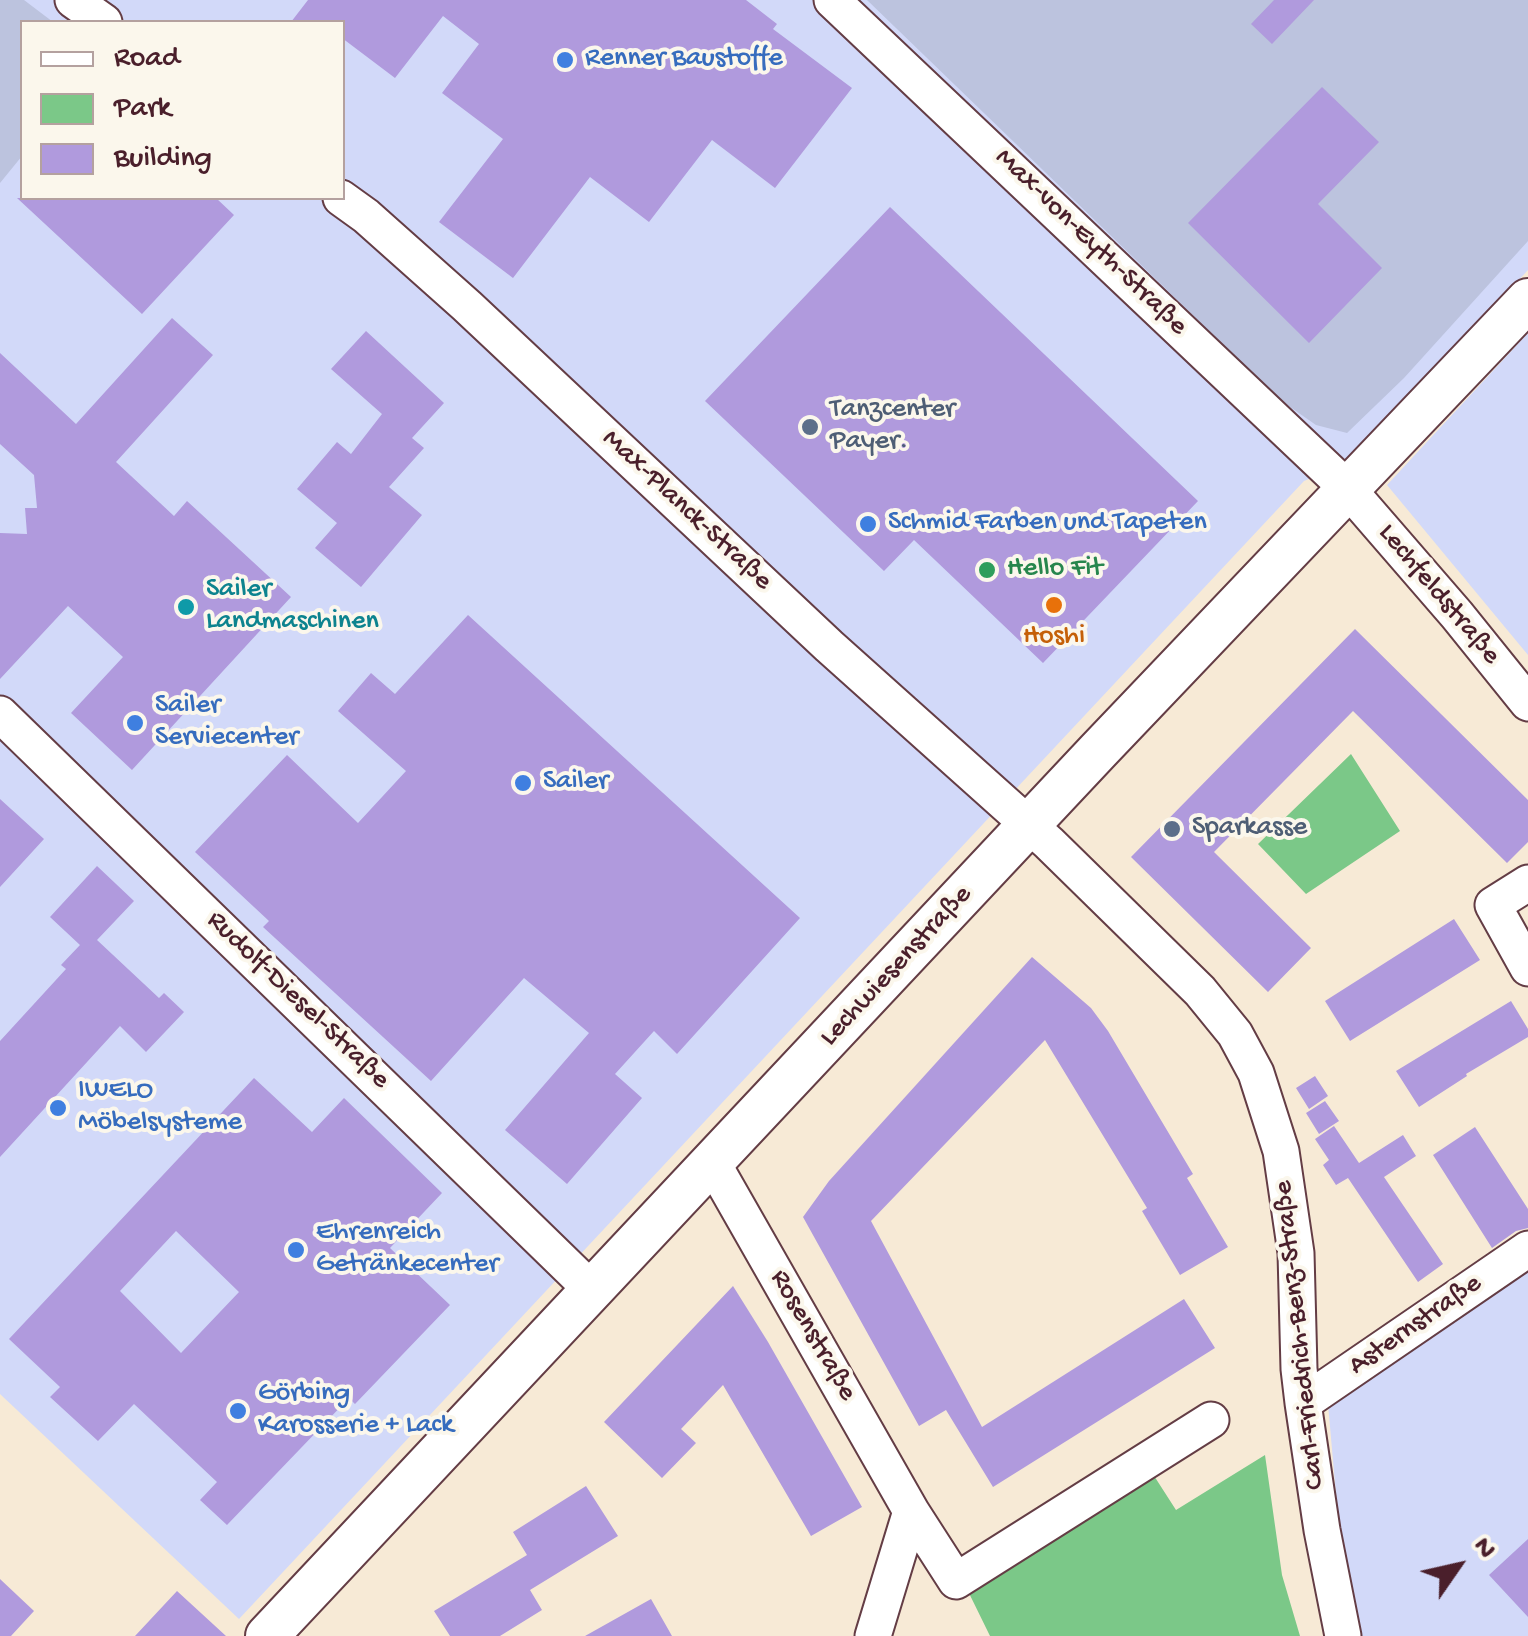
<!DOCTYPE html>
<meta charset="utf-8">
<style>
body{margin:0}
#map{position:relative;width:1528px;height:1636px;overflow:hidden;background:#f7ead6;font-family:"Gochi Hand",sans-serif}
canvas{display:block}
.legend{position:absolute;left:20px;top:20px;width:325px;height:180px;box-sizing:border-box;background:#fbf7ec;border:2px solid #b4a19f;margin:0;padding:12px 18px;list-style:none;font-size:30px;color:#4a1f2b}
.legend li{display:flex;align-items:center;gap:20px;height:50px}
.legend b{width:50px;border:2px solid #b4a19f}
.north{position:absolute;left:1408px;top:1516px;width:100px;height:100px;-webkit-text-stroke:8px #fbf7ec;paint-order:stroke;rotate:56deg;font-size:28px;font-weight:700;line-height:40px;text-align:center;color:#4a1f2b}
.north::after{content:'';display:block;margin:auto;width:35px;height:45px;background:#4a1f2b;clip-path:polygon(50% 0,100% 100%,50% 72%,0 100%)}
</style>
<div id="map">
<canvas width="1528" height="1636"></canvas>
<ul class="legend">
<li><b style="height:12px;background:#fff"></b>Road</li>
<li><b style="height:28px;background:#7bc888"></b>Park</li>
<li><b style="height:28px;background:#b09add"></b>Building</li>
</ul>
<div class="north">N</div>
</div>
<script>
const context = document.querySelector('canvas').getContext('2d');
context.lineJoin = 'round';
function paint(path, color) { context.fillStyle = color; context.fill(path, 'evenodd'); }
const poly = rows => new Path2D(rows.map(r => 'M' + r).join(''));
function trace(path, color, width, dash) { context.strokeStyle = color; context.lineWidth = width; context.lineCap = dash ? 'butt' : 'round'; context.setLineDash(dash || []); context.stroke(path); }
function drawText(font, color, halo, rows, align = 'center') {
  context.font = font + ' "Gochi Hand",sans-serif'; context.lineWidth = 8; context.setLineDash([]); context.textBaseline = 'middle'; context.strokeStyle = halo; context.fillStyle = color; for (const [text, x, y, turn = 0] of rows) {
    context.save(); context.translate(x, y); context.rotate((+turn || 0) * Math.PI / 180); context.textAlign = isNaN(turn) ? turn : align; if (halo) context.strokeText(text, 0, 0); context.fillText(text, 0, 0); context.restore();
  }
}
paint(poly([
 [0,0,1528,0,1528,270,1454,351,1344,465,1304,481,239,1619,0,1394],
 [22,22,342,22,342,198,22,198],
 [1528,333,1528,655,1387,485],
 [1528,1261,1528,1636,1361,1636,1339,1528,1328,1404]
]), '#d2d9f9');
paint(poly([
 [0,0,24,0,53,22,22,22,22,156,0,183],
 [867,0,1528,0,1528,241,1404,378,1347,433,1316,425,1283,402]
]), '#bcc3de');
paint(poly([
 [1351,754,1400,831,1306,894,1258,844],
 [1265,1455,1282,1575,1300,1636,990,1636,965,1585,1149,1468,1176,1510]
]), '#7bc888');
paint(poly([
 [308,0,746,0,777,24,773,29,852,88,775,188,712,140,649,222,590,177,513,278,439,222,503,139,442,93,479,44,443,16,395,78,342,38,342,22,291,22],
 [1274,0,1314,0,1272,44,1251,24],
 [1322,87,1379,142,1318,204,1382,268,1309,343,1188,223],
 [17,198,216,198,234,215,142,314],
 [890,207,1198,501,1043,663,914,540,884,571,705,401],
 [172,318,213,355,116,462,174,516,187,501,291,597,132,770,71,713,123,657,68,606,0,679,0,533,27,534,25,508,37,508,34,475,0,444,0,353,76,424],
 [366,331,444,403,412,438,424,448,389,487,422,515,361,587,315,548,337,523,297,489,337,442,351,454,382,414,331,369],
 [468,615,800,918,677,1054,654,1031,615,1074,642,1098,567,1184,505,1130,589,1033,524,978,431,1081,263,927,269,921,195,852,287,755,358,823,406,771,338,711,371,673,395,694],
 [1355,629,1528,800,1528,842,1507,863,1353,711,1214,852,1311,948,1268,992,1131,857],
 [0,799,44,839,0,887],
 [97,866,134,901,97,940,159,998,164,993,184,1012,146,1052,120,1026,0,1157,0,1041,66,969,61,965,80,945,50,917],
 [1454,919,1480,960,1350,1041,1325,1001],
 [1032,957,1091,1008,1108,1031,1193,1174,1187,1178,1228,1247,1180,1275,1142,1211,1147,1208,1045,1040,871,1221,982,1427,1184,1299,1215,1348,993,1487,946,1410,919,1426,803,1217,829,1181],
 [1511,1001,1528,1029,1528,1037,1466,1074,1467,1076,1419,1107,1396,1071],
 [1315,1076,1328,1096,1309,1109,1296,1088],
 [254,1078,312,1132,344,1098,442,1193,390,1248,450,1305,355,1404,349,1398,227,1525,200,1500,217,1482,134,1404,98,1441,50,1397,60,1387,9,1339],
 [176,1231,239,1292,181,1353,120,1291],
 [1325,1101,1339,1121,1319,1134,1306,1113],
 [1334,1126,1359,1163,1403,1135,1416,1156,1384,1177,1443,1264,1418,1282,1348,1178,1336,1185,1323,1165,1329,1160,1315,1139],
 [1475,1127,1528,1209,1528,1228,1516,1231,1492,1248,1433,1155],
 [733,1286,768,1342,862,1507,811,1536,723,1385,681,1429,696,1443,662,1478,604,1422],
 [586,1486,618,1536,530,1590,542,1610,500,1636,450,1636,434,1611,527,1555,513,1532],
 [1528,1539,1528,1617,1489,1575],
 [0,1579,34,1611,11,1636,0,1636],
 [177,1591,226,1636,135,1636],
 [651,1599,672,1636,585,1636]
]), '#b09add');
const minor = poly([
 [73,0,104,22],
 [832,0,1347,488,1457,615,1528,703],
 [341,198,366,216,467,306,829,646,1049,843,1200,991,1235,1034,1256,1073,1281,1151,1296,1253,1299,1369,1303,1403,1322,1530,1343,1636],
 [0,714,592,1290],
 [1528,883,1493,905,1528,968],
 [712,1162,911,1511,873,1636],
 [1303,1403,1528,1249],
 [911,1511,956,1581,1211,1420]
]);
const tertiary = poly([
 [267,1636,1098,751,1528,300]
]);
trace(minor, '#643d45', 39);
trace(tertiary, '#643d45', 46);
trace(minor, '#fff', 35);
trace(tertiary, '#fff', 42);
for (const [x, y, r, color] of [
 [565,60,10,"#3f7fe0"],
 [810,427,10,"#5c6f8a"],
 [868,524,10,"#3f7fe0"],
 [987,570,10,"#2e9e5b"],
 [1054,605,10,"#e8710a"],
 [186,607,10,"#0f9aa8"],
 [135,723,10,"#3f7fe0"],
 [523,783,10,"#3f7fe0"],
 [1172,829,10,"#5c6f8a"],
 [58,1108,10,"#3f7fe0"],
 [296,1250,10,"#3f7fe0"],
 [238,1411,10,"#3f7fe0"]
]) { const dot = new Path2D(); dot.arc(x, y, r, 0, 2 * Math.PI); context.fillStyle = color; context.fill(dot); trace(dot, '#fbf7ec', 4); }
drawText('28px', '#366cbe', '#fbf7ec', [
 ["Renner Baustoffe",585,60],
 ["Schmid Farben und Tapeten",888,524],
 ["Sailer",155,707],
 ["Serviecenter",155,739],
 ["Sailer",543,783],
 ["IWELO",78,1092],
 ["Möbelsysteme",78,1124],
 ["Ehrenreich",316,1234],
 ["Getränkecenter",316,1266],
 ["Görbing",258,1395],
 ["Karosserie + Lack",258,1427]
], 'left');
drawText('28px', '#4a1f2b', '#fbf7ec', [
 ["Max-von-Eyth-Straße",1090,243,44],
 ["Max-Planck-Straße",686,511,43],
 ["Lechfeldstraße",1438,595,50],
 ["Lechwiesenstraße",897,967,-47],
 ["Rudolf-Diesel-Straße",297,1001,44],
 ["Asternstraße",1416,1326,-35],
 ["Carl-Friedrich-Benz-Straße",1301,1335,-96],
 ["Rosenstraße",812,1336,60]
]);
drawText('28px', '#4e5e75', '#fbf7ec', [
 ["Tanzcenter",830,411],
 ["Payer.",830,443],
 ["Sparkasse",1192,829]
], 'left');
drawText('28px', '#27864d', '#fbf7ec', [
 ["Hello Fit",1007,570]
], 'left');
drawText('28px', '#0d838f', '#fbf7ec', [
 ["Sailer",206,591],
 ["Landmaschinen",206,623]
], 'left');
drawText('28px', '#c56008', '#fbf7ec', [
 ["Hoshi",1054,638]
]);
</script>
